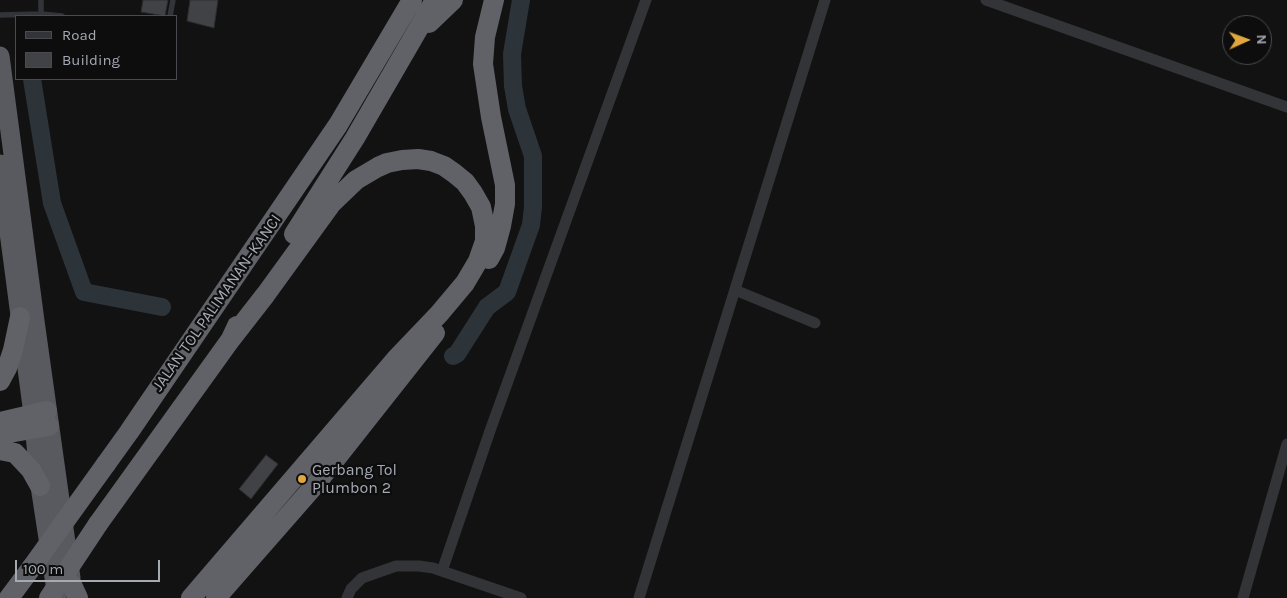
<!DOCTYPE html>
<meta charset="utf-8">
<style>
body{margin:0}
#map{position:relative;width:1287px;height:598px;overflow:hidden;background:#121213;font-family:Karla,sans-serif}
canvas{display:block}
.legend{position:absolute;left:15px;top:15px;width:162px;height:65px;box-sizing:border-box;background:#0d0d0e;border:1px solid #4a4b50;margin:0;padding:6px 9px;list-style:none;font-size:15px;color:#a5a9b2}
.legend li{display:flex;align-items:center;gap:10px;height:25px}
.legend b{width:25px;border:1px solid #4a4b50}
.north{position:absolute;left:1222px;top:15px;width:50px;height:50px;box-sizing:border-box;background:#0d0d0e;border:1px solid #4a4b50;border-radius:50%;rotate:88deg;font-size:14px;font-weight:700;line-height:20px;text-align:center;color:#a5a9b2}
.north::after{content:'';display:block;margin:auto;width:18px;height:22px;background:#dfa73e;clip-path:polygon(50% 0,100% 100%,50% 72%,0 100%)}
.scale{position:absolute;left:15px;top:560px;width:145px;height:22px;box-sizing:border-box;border:2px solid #a5a9b2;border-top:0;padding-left:6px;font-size:15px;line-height:18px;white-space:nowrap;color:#a5a9b2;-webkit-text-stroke:4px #0d0d0e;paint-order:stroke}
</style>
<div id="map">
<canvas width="1287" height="598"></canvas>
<ul class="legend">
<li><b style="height:6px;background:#333438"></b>Road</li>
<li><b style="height:14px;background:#414246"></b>Building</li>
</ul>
<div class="north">N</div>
<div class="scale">100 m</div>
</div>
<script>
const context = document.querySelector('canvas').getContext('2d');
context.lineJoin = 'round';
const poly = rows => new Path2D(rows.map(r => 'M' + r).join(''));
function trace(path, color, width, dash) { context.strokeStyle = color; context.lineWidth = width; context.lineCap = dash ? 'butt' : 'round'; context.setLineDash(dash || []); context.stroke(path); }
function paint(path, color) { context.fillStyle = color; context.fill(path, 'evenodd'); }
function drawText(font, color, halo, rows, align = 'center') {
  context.font = font + ' Karla,sans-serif'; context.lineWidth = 4.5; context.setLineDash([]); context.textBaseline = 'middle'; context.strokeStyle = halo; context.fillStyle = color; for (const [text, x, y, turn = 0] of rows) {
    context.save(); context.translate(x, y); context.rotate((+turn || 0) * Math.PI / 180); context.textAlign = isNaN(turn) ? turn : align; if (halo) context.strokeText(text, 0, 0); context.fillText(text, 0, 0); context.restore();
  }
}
trace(poly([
 [32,79,52,203,84,292,162,307],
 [453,356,457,354,487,307,507,292,531,225,533,207,533,156,517,109,513,86,512,54,521,0]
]), '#2c343a', 18);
const building = poly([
 [143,0,168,0,165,16,141,12,143,0],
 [190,0,218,0,214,28,187,21,190,0],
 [266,455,278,464,251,499,239,489,266,455]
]);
paint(building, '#414246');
trace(building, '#2c2c2f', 1);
trace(poly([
 [41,14,41,0],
 [0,15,41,14,62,16],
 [170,16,173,0]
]), '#333438', 5.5);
trace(poly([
 [986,0,1287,107],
 [735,290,815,323],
 [442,571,491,428,646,0],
 [347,598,351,589,362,578,396,566,419,566,433,568,521,598],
 [639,598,825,0],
 [1243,598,1287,444]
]), '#333438', 11);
trace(poly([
 [0,56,35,321,71,578],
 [0,164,33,414,40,486,57,597]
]), '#585a5f', 19);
trace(poly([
 [429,23,453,0],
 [294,234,355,138,435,0],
 [489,259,495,248,501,226,505,204,505,185,491,117,483,64,485,37,494,0],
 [0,381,7,368,13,350,20,317],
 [0,422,47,411],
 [0,437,9,433,49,426],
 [0,450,15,453,31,470,40,486],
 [106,464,129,432,338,125,412,0],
 [98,524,231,339,237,326],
 [72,585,78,598],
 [9,598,32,567],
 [191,598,396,359,439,314,465,283,478,261,485,241,485,226,481,207,473,193,465,182,454,173,444,166,431,161,418,159,402,160,387,163,378,167,356,180,332,203,266,294,231,339],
 [216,598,315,485,435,333]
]), '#606268', 20);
trace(poly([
 [32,567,106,464],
 [49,598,98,524]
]), '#606268', 20);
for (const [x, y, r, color] of [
 [302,479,5,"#dfa73e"]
]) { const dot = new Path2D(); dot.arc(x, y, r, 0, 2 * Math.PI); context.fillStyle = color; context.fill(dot); trace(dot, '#0d0d0e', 2); }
drawText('16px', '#a5a9b2', '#0d0d0e', [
 ["JALAN TOL PALIMANAN–KANCI",217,303,-55]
]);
drawText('16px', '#a5a9b2', '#0d0d0e', [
 ["Gerbang Tol",312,470],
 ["Plumbon 2",312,488]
], 'left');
</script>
